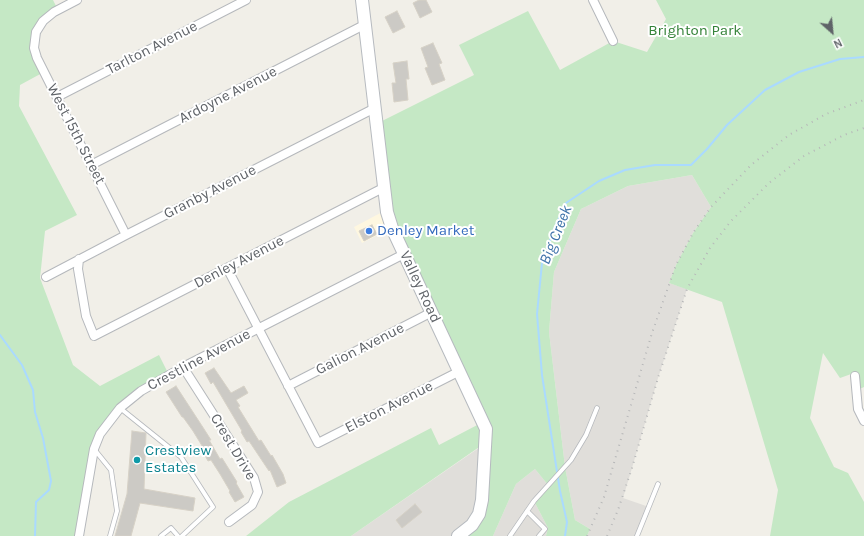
<!DOCTYPE html>
<style>
body{margin:0}
#map{position:relative;width:864px;height:536px;overflow:hidden;background:#f1efe8;font-family:Karla,sans-serif}
canvas{display:block}
.north{position:absolute;left:812px;top:12px;width:40px;height:40px;-webkit-text-stroke:3px #fff;paint-order:stroke;rotate:153deg;font-size:11px;font-weight:700;line-height:16px;text-align:center;color:#5f6368}
.north::after{content:'';display:block;margin:auto;width:14px;height:18px;background:#5f6368;clip-path:polygon(50% 0,100% 100%,50% 72%,0 100%)}
</style>
<div id="map">
<canvas width="864" height="536"></canvas>
<div class="north">N</div>
</div>
<script>
const context = document.querySelector('canvas').getContext('2d');
context.lineJoin = 'round';
function paint(path, color) { context.fillStyle = color; context.fill(path, 'evenodd'); }
const poly = rows => new Path2D(rows.map(r => 'M' + r).join(''));
function trace(path, color, width, dash) { context.strokeStyle = color; context.lineWidth = width; context.lineCap = dash ? 'butt' : 'round'; context.setLineDash(dash || []); context.stroke(path); }
function drawText(font, color, halo, rows, align = 'center') {
  context.font = font + ' Karla,sans-serif'; context.lineWidth = 4; context.setLineDash([]); context.textBaseline = 'middle'; context.strokeStyle = halo; context.fillStyle = color; for (const [text, x, y, turn = 0] of rows) {
    context.save(); context.translate(x, y); context.rotate((+turn || 0) * Math.PI / 180); context.textAlign = isNaN(turn) ? turn : align; if (halo) context.strokeText(text, 0, 0); context.fillText(text, 0, 0); context.restore();
  }
}
paint(poly([
 [386,210,392,228,362,243,354,227]
]), '#fef7e0');
paint(poly([
 [692,175,711,207,693,233,676,265,669,283,687,289,658,378,632,468,623,498,649,507,637,536,587,536,590,529,575,520,565,467,549,332,554,272,581,209,628,186],
 [486,443,482,500,458,536,351,536],
 [535,469,548,485,534,501,548,528,546,536,493,536,516,484]
]), '#e0deda');
paint(poly([
 [0,0,53,0,58,10,43,21,34,48,44,72,20,85,19,106,77,215,45,231,40,278,73,365,100,386,159,355,169,375,142,391,100,434,79,536,0,536],
 [656,0,864,0,864,387,855,391,854,373,840,378,823,353,810,418,834,467,848,473,864,502,864,536,770,536,778,490,722,302,669,283,676,265,693,233,711,207,692,175,628,186,581,209,554,272,549,332,565,467,575,520,590,529,587,536,546,536,548,528,534,501,548,485,535,469,516,484,493,536,458,536,479,514,485,443,351,536,246,536,289,502,431,428,439,445,483,422,391,226,376,124,474,75,459,45,528,11,560,70,613,41,647,52,666,19]
]), '#c5e8c5');
trace(poly([
 [0,335,22,365,33,390,35,412,43,438,51,481,49,490,36,502,35,536],
 [565,536,567,522,560,491,542,375,537,314,542,263,554,229,566,203,599,181,625,170,655,165,691,165,707,149,727,125,765,90,799,72,840,59,864,57]
]), '#aadaff', 2);
const building = poly([
 [419,0,426,0,432,12,420,18,413,3,419,0],
 [397,11,405,27,393,33,385,17,397,11],
 [433,43,442,63,439,64,445,80,432,85,425,68,428,67,421,48,433,43],
 [407,61,409,79,406,79,408,100,394,102,392,83,396,83,393,63,407,61],
 [372,225,377,234,364,241,359,231,372,225],
 [214,368,231,393,244,386,248,393,236,400,240,406,238,407,259,441,261,440,271,456,272,455,283,474,286,483,277,487,270,470,269,471,249,441,247,442,241,432,242,431,213,382,211,384,205,373,214,368],
 [176,386,204,429,211,440,209,440,220,459,222,458,237,482,236,483,244,497,235,502,229,492,230,491,220,474,211,460,208,461,202,450,204,449,193,431,183,417,182,417,166,392,176,386],
 [132,431,146,433,144,489,195,498,193,511,140,503,131,536,115,536,127,494,132,431],
 [415,504,422,512,402,528,396,520,415,504]
]);
paint(building, '#cccac5');
trace(building, '#d6d1c6', 1);
const lane = poly([
 [120,408,181,457,213,507,182,536],
 [94,449,111,470,117,511,110,536],
 [527,511,545,529,539,536],
 [161,536,171,528,178,536],
 [510,536,534,501,571,460,586,435,597,408],
 [637,536,658,484]
]);
const street = poly([
 [77,0,54,12,43,21,36,32,34,48,37,58,126,235],
 [593,0,613,41],
 [57,97,246,0],
 [91,165,364,25],
 [79,259,78,269,86,316,94,336,383,188],
 [227,268,318,443,460,371],
 [46,277,126,235,375,108],
 [183,367,254,478,258,492,252,505,229,522],
 [855,376,858,409,864,421],
 [288,386,432,312],
 [79,536,94,449,100,434,120,408,141,391,183,367,404,254]
]);
const secondary = poly([
 [362,0,387,212,392,228,486,429,482,500,479,514,472,525,458,536]
]);
trace(lane, '#b5b8bc', 5.5);
trace(street, '#b5b8bc', 10);
trace(secondary, '#b6babf', 14);
trace(lane, '#fff', 4);
trace(street, '#fff', 8);
trace(secondary, '#fff', 12);
trace(poly([
 [587,536,604,497,652,333,676,265,693,233,711,207,751,165,789,135,826,114,864,100],
 [607,536,618,510,632,468,658,378,687,289,710,248,731,221,769,183,804,156,844,135,864,128]
]), '#b6b7b8', 2, [1, 5]);
for (const [x, y, r, color] of [
 [369,231,4,"#3f7fe0"],
 [137,460,4,"#0f9aa8"]
]) { const dot = new Path2D(); dot.arc(x, y, r, 0, 2 * Math.PI); context.fillStyle = color; context.fill(dot); trace(dot, '#fff', 1.5); }
drawText('15px', '#348238', '#fff', [
 ["Brighton Park",695,31]
]);
drawText('15px', '#5f6368', '#fff', [
 ["Tarlton Avenue",152,48,-27],
 ["Ardoyne Avenue",228,95,-27],
 ["West 15th Street",76,134,63],
 ["Granby Avenue",210,192,-27],
 ["Denley Avenue",239,262,-27],
 ["Valley Road",420,287,65],
 ["Galion Avenue",360,349,-27],
 ["Crestline Avenue",199,360,-28],
 ["Elston Avenue",389,407,-27],
 ["Crest Drive",233,447,59]
]);
drawText('15px', '#366cbe', '#fff', [
 ["Denley Market",377,231]
], 'left');
drawText('15px', '#0d838f', '#fff', [
 ["Crestview",145,451],
 ["Estates",145,468]
], 'left');
drawText('italic 16px', '#4174aa', '#fff', [
 ["Big Creek",556,235,-68]
]);
</script>
